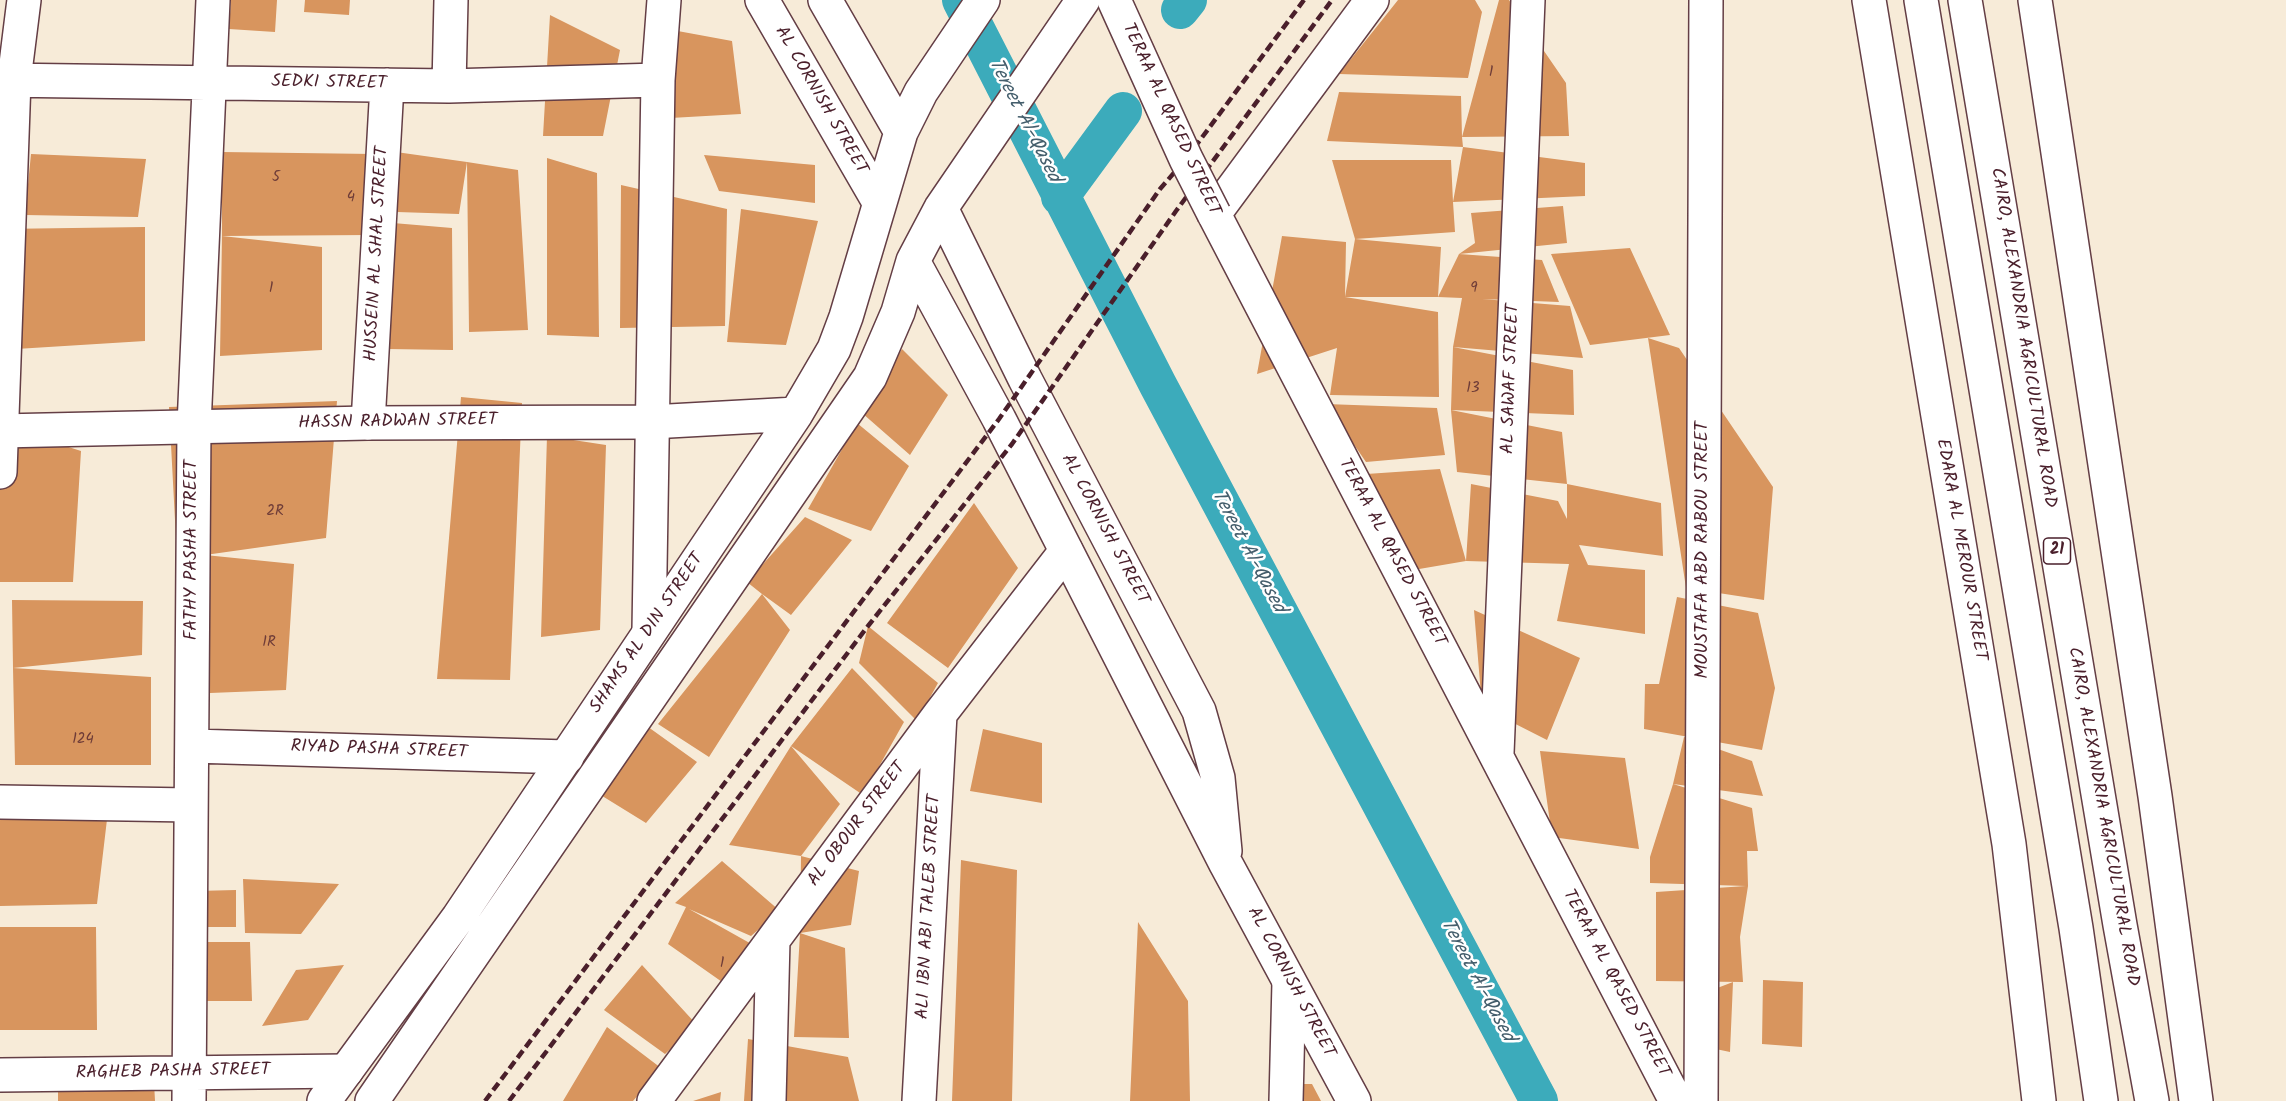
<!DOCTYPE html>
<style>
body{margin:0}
canvas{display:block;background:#f7ebd8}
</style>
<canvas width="2286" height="1101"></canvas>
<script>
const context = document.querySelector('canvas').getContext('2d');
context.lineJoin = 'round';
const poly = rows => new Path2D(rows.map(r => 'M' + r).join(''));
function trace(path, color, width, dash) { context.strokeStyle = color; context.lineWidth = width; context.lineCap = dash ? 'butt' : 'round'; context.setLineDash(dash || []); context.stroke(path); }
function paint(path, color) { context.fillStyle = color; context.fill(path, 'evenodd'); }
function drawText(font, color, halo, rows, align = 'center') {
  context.font = font + ' Kalam,sans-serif'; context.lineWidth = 5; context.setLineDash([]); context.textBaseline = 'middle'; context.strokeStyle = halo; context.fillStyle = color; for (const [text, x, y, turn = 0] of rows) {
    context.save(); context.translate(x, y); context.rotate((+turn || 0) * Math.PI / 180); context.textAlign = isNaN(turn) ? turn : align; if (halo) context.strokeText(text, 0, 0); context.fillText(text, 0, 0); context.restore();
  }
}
trace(poly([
 [961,0,1158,385,1539,1101],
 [1180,10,1188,0],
 [1060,197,1123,111]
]), '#3cabbb', 38);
paint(poly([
 [231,0,277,0,275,32,229,29],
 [305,0,350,0,349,15,304,12],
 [1398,0,1475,0,1482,12,1468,78,1339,74],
 [1499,0,1509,0,1566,83,1569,136,1462,137,1463,147,1585,163,1585,196,1453,202,1455,232,1355,239,1441,247,1438,297,1345,297,1438,312,1439,397,1330,395,1337,348,1257,374,1282,236,1346,242,1345,297,1355,239,1332,160,1451,160,1453,202,1463,147,1327,141,1339,92,1461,96,1462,137],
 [550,15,620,50,603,136,543,136],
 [656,27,732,41,741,114,653,119],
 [222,152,374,154,370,235,222,236],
 [396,152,467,162,459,214,397,212],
 [31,154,146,159,138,217,25,215],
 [704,155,815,165,815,203,719,191],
 [547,158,597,173,599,337,547,335],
 [467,162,518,170,528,330,469,332],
 [621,185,727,209,725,326,620,328],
 [1563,206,1567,243,1459,254,1475,243,1471,213],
 [741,209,818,221,786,345,727,342],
 [393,223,452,228,453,350,388,349],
 [145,227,145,341,0,350,0,229],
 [222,236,322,247,322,350,220,356],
 [1630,248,1670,335,1590,345,1551,254],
 [1459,254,1542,260,1559,302,1482,299,1570,306,1583,358,1453,347,1573,370,1574,415,1451,410,1453,347,1462,298,1438,297],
 [1648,338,1679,348,1773,487,1764,600,1686,588],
 [902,349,948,395,910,455,862,413],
 [461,397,522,403,510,680,437,679],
 [337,401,326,538,205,555,294,564,286,690,210,693,205,555,177,558,169,407],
 [1326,404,1437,408,1445,455,1366,462],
 [1451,410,1562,432,1567,484,1457,472],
 [857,423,909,466,871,531,808,509],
 [0,425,81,451,73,582,0,582],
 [547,436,606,445,600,630,541,637],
 [1440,469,1466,561,1471,484,1558,501,1567,519,1567,484,1661,503,1663,556,1579,545,1588,565,1645,570,1645,634,1557,621,1569,564,1466,561,1384,575,1337,476],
 [974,503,1018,568,948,668,887,623],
 [805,517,852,540,791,615,762,594,790,630,709,757,658,724,762,594,747,582],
 [1677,597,1758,613,1775,688,1762,750,1644,729,1645,684,1659,684],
 [12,600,143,601,142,655,13,668],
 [1474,610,1580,658,1547,740,1482,707],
 [868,626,938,683,917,721,859,663],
 [13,668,151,677,151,765,15,765],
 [852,668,904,722,863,795,791,746],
 [644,724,697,762,646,823,599,794],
 [983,729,1042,743,1042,803,970,791],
 [1684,737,1752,761,1763,796,1673,784,1752,808,1758,851,1747,851,1748,886,1740,937,1743,982,1656,981,1656,892,1746,886,1650,883,1650,857,1673,784],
 [791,746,840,804,801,856,859,871,851,925,800,933,801,856,729,845],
 [1540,751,1625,758,1639,849,1552,837],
 [0,809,108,811,97,904,0,906],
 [961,860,1017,870,1012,1101,952,1101],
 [722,861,780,911,751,936,689,909,755,946,725,984,668,944,686,907,675,903],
 [243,879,339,884,301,934,245,933],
 [236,890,236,927,193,927,196,891],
 [1138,922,1188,1001,1190,1101,1130,1101],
 [0,927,96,927,97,1030,0,1030],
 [800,933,845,948,849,1038,794,1037],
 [203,942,250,942,252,1001,202,1001],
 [344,965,308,1020,262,1026,296,970],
 [642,965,697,1025,665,1054,604,1010],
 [1763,980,1803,982,1802,1047,1762,1044],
 [1733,982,1730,1052,1711,1048,1712,990],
 [607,1027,661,1068,633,1101,563,1101],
 [748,1039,848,1057,859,1101,744,1101],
 [154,1082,155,1101,58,1101,58,1086],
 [1297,1084,1312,1084,1321,1101,1297,1101],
 [721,1092,720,1101,693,1101]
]), '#d8955e');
const street = poly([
 [1372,0,1214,214,1676,1101],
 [0,80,449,86,658,80],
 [449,86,451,0],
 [368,423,387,85],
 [0,472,14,80,24,0],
 [649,630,658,80,664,0],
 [192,746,567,757],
 [1497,753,1528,0],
 [0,802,191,805],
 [0,1075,346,1071],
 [189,1101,194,426,213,0],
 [654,1101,940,714,1066,551],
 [769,1101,773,940],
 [919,1101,940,714],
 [1286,1101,1289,982],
 [1701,1101,1706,0]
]);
const secondary = poly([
 [762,0,879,202],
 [825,0,901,132],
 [1869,0,2009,844,2039,1101],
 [2035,0,2155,796,2196,1101],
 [941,208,1025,379,1199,711,1218,778,1225,851],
 [913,261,999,419,1226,864,1354,1101],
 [0,431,368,423,651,422,796,414],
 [324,1101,458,918,796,414,834,349,846,317,901,132,921,92,983,0],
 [372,1101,870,377,898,312,913,261,941,208,1083,0]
]);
const highway = poly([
 [1921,0,2076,928,2101,1101],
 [1965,0,2120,925,2152,1101]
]);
trace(street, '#643e45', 36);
trace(secondary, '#643e45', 36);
trace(highway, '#643e45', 36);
trace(street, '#fff', 33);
trace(secondary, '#fff', 33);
trace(highway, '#fff', 33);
trace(poly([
 [485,1101,999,419,1160,189,1186,159,1304,0],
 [509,1101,868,626,1012,444,1176,211,1332,0]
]), '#4a1f2b', 4.5, [9, 4.5]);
const streetBridge = poly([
 [1114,0,1186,159,1214,214]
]);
trace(streetBridge, '#643e45', 36, []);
trace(streetBridge, '#fff', 33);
drawText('15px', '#6e3c38', null, [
 ["1",1491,73],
 ["5",276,178],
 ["4",351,198],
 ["1",271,289],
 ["9",1474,289],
 ["13",1473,389],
 ["2R",275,512],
 ["1R",269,643],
 ["124",83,740],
 ["1",722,964]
]);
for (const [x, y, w] of [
 [2057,551,27]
]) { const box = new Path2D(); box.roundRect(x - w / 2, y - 13, w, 26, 4.5); context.fillStyle = '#fff'; context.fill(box); trace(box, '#4a1f2b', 1.5); }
drawText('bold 16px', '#4a1f2b', null, [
 ["21",2057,551]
]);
drawText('18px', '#4a1f2b', '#fff', [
 ["SEDKI STREET",329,84,1],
 ["AL CORNISH STREET",820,101,60],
 ["TERAA AL QASED STREET",1170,120,65],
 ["HUSSEIN AL SHAL STREET",378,254,-87],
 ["CAIRO, ALEXANDRIA AGRICULTURAL ROAD",2022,338,81],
 ["AL SAWAF STREET",1512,379,-88],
 ["HASSN RADWAN STREET",398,423,-1],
 ["AL CORNISH STREET",1104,530,62],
 ["FATHY PASHA STREET",193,550,-90],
 ["MOUSTAFA ABD RABOU STREET",1704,550,-90],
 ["EDARA AL MEROUR STREET",1960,550,80],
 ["TERAA AL QASED STREET",1391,553,62],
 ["SHAMS AL DIN STREET",648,634,-56],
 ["RIYAD PASHA STREET",379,751,2],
 ["CAIRO, ALEXANDRIA AGRICULTURAL ROAD",2102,817,80],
 ["AL OBOUR STREET",858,825,-53],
 ["ALI IBN ABI TALEB STREET",930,907,-87],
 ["AL CORNISH STREET",1290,983,62],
 ["TERAA AL QASED STREET",1615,984,62],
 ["RAGHEB PASHA STREET",173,1073,-1]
]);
drawText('italic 20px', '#445e6c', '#fff', [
 ["Tereet Al-Qased",1023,121,63],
 ["Tereet Al-Qased",1247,552,62],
 ["Tereet Al-Qased",1476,981,62]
]);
</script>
